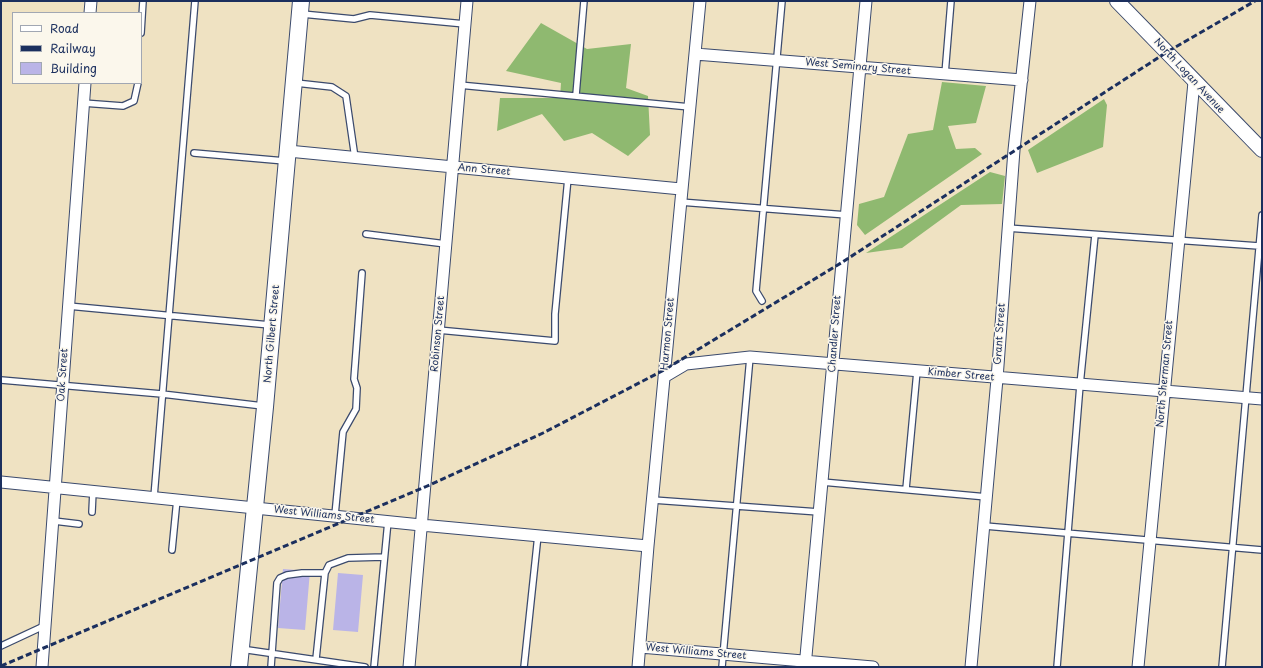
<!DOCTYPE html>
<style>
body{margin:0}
#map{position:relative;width:1263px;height:668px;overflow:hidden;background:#efe2c2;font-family:"Playpen Sans",sans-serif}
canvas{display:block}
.frame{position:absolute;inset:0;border:2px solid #1b2f5e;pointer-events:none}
.legend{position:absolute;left:12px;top:12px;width:130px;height:72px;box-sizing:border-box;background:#fbf7ec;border:1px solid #a1a7b3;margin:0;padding:5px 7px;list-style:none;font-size:12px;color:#1b2f5e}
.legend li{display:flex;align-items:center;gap:8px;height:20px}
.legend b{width:20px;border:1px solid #a1a7b3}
</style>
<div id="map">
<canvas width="1263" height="668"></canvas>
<div class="frame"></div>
<ul class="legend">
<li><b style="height:5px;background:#fff"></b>Road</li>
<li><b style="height:5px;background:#1b2f5e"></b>Railway</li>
<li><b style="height:11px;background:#bab4e7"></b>Building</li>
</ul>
</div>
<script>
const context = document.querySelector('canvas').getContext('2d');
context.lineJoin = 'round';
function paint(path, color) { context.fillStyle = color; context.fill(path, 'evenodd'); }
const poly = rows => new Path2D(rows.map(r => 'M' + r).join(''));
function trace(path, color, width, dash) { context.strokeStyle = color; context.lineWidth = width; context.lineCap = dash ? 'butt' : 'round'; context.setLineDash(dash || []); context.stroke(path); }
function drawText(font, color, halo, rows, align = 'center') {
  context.font = font + ' "Playpen Sans",sans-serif'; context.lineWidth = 3; context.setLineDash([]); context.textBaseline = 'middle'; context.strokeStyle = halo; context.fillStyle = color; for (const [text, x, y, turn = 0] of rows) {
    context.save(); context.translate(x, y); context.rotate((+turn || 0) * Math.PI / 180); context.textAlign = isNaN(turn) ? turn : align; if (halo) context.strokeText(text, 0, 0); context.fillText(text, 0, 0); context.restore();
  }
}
paint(poly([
 [541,23,587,49,631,44,626,88,648,96,650,135,628,156,592,133,564,141,542,114,497,131,500,98,560,98,561,83,506,71],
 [942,82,986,86,976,123,948,126,956,149,975,148,982,154,865,235,857,225,859,204,884,197,908,134,933,130],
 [1104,99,1107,105,1103,147,1037,173,1028,150],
 [990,172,1005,176,1002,204,961,205,902,248,866,253]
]), '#8fb970');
paint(poly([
 [283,569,310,571,305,630,278,628],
 [338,573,363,575,358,632,333,630]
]), '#bab4e7');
const service = poly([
 [302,14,354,19,370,15,465,24],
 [141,33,143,1],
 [945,74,951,1],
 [296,83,332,87,346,96,355,158],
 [459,85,690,107],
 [576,95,584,1],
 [83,103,123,106,134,101,138,83],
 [194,153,285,161],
 [680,202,847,215],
 [1007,228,1259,246],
 [366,234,446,244],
 [762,301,756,291,782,1],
 [68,306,270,325],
 [438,330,555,341,555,314,568,178],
 [1,380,162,394,263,406],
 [822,482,987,497],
 [906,489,917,371],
 [154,497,195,1],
 [653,500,819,512],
 [92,512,93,491],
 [335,515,343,432,356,409,357,388,354,379,362,273],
 [54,521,79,524],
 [985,526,1262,550],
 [172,550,177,499],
 [1,646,46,625],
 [241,649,365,667],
 [316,659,325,573,329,565,348,558,384,557],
 [271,667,277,583,280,578,287,575,302,573,325,573],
 [374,667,388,521],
 [524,667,538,535],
 [722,667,750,357],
 [1057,667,1080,385,1095,235],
 [1222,667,1262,215]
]);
const minor = poly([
 [90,13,91,1],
 [695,54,1022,80],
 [288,151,681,189],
 [664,377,686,364,750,357,1262,399],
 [1,482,421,525,648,546],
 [640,647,873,667],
 [42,667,85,83],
 [409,667,467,1],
 [638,667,648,546,700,1],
 [805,667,866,1],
 [971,667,997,379,1014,150,1030,1],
 [1138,667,1194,82]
]);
const tertiary = poly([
 [1117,1,1262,150]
]);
const secondary = poly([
 [239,667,265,407,301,1]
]);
trace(service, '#3b4a6d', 8);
trace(minor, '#3b4a6d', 13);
trace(tertiary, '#3b4a6d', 16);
trace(secondary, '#3b4a6d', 18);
trace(service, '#fff', 5.5);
trace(minor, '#fff', 11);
trace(tertiary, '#fff', 14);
trace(secondary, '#fff', 16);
trace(poly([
 [1,666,425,487,543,433,664,370,841,263,1167,52,1255,1]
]), '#1b2f5e', 3, [6, 3]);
drawText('10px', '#1b2f5e', '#fbf7ec', [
 ["West Seminary Street",858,67,5],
 ["North Logan Avenue",1189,76,47],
 ["Ann Street",484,170,5],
 ["North Gilbert Street",272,334,-85],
 ["Robinson Street",438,334,-85],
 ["Harmon Street",668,334,-85],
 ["Chandler Street",835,334,-86],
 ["Grant Street",1000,334,-86],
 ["North Sherman Street",1165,374,-85],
 ["Oak Street",63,375,-86],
 ["Kimber Street",961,375,5],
 ["West Williams Street",324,515,6],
 ["West Williams Street",696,652,5]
]);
</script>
